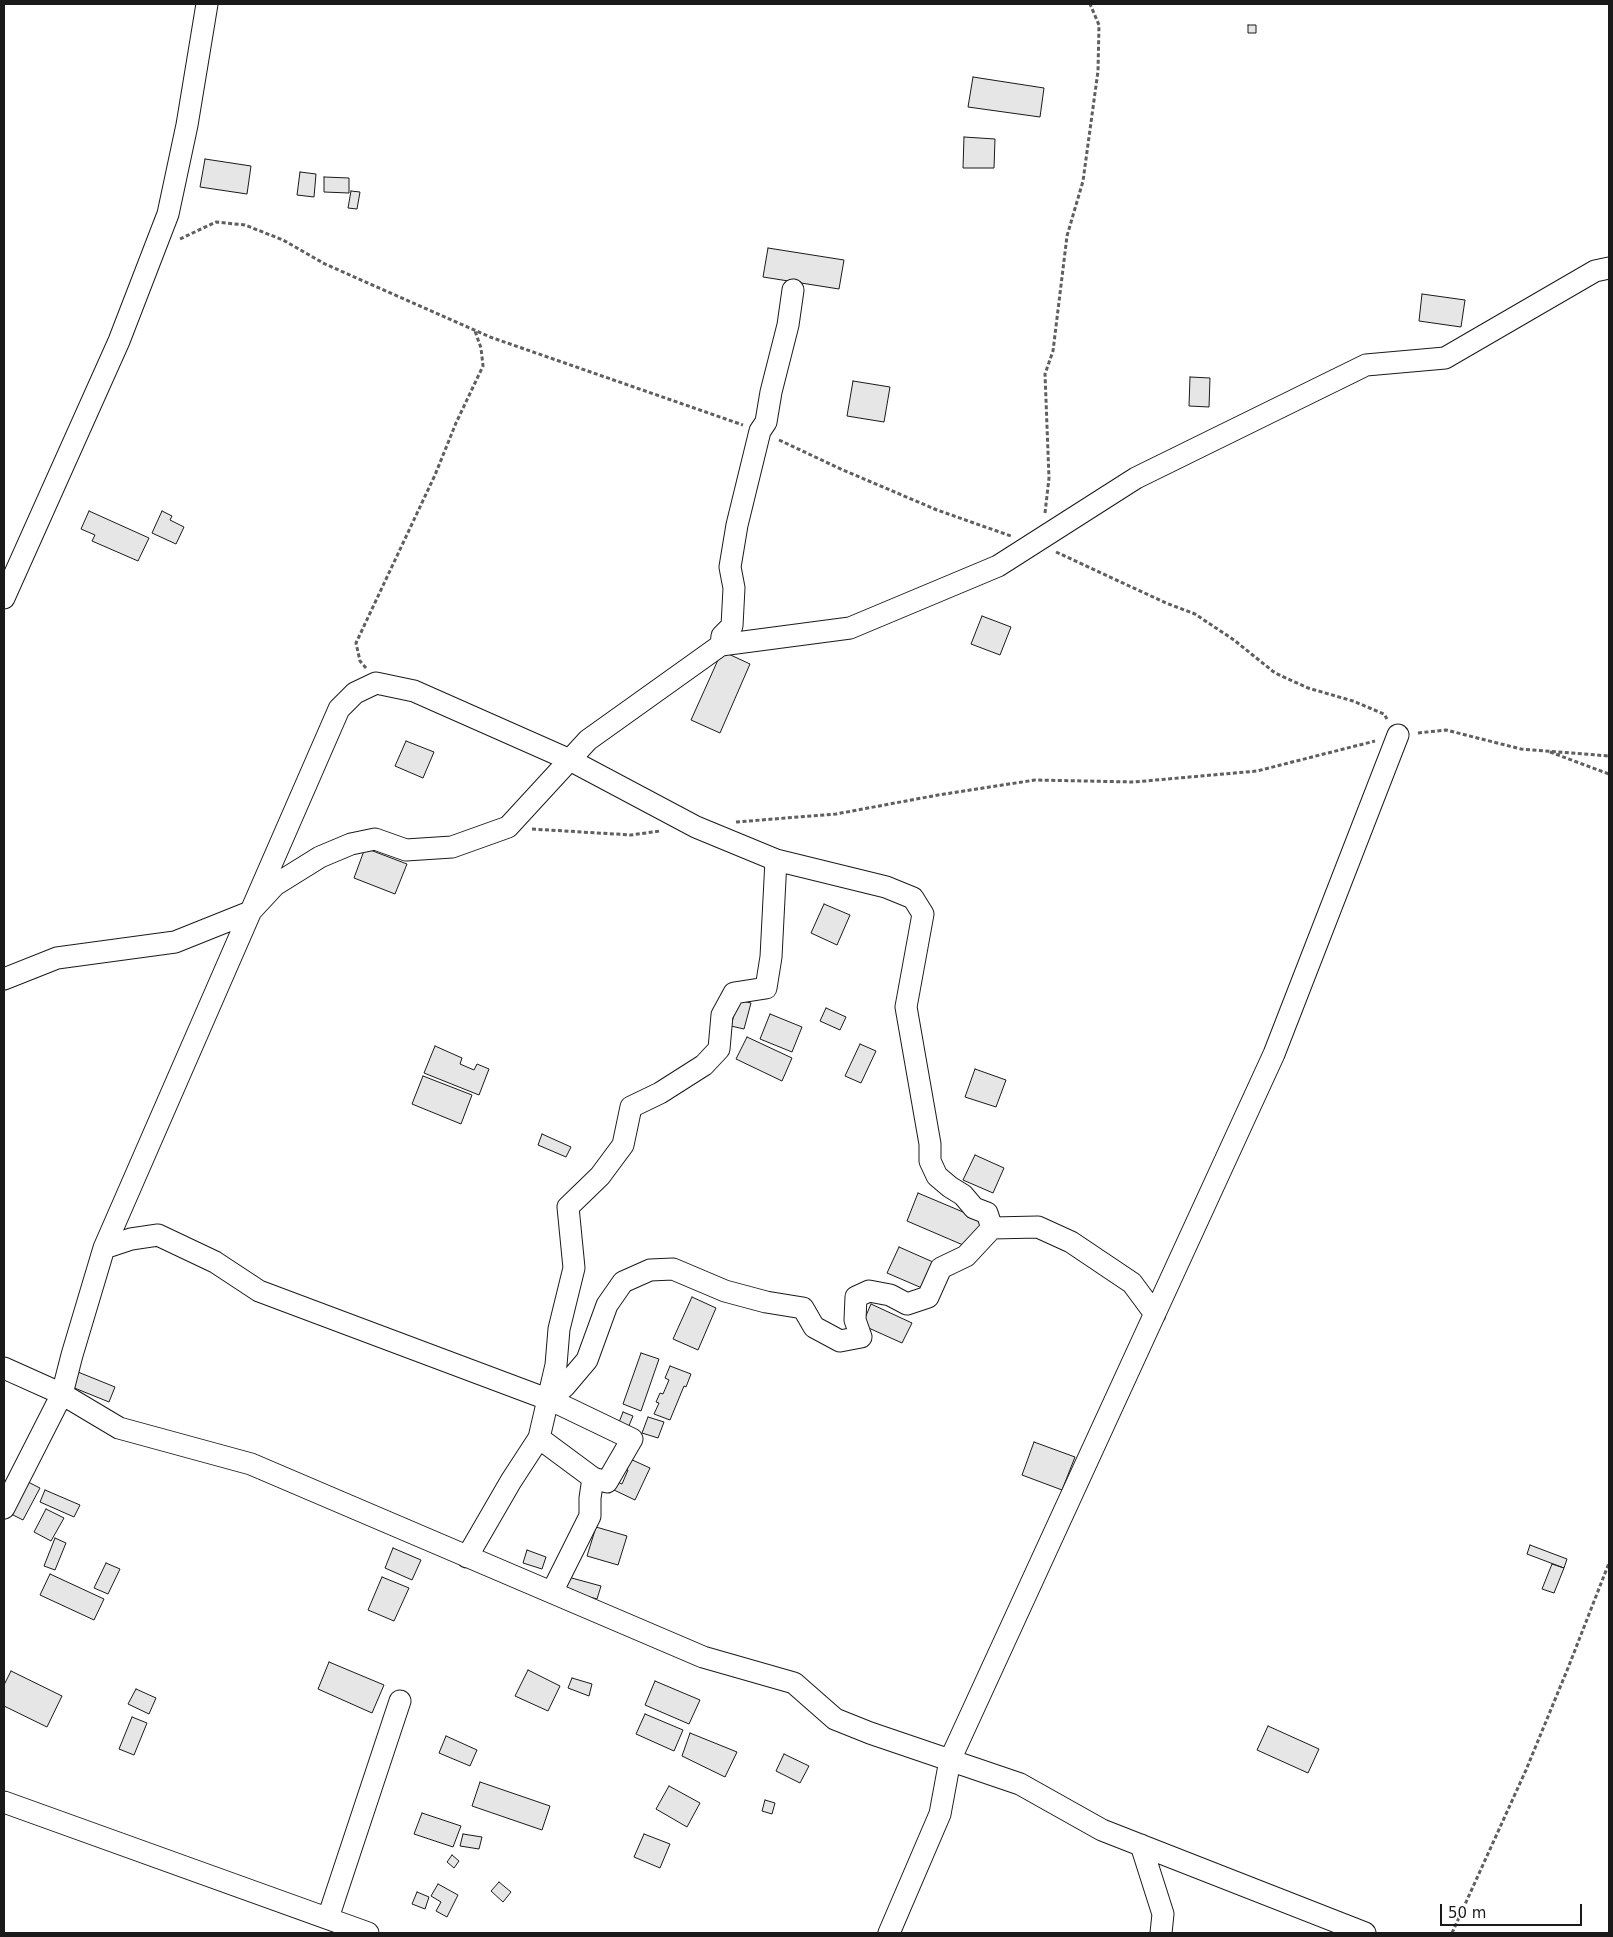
<!DOCTYPE html>
<style>
body{margin:0}
#map{position:relative;width:1613px;height:1937px;overflow:hidden;background:#fff;font-family:"DejaVu Sans",sans-serif}
canvas{display:block}
.frame{position:absolute;inset:0;border:5px solid #1a1a1a;pointer-events:none}
.scale{position:absolute;left:1440px;top:1904px;width:142px;height:22px;box-sizing:border-box;border:2px solid #1a1a1a;border-top:0;padding-left:6px;font-size:15px;line-height:18px;white-space:nowrap;color:#1a1a1a;-webkit-text-stroke:4px #fff;paint-order:stroke}
</style>
<div id="map">
<canvas width="1613" height="1937"></canvas>
<div class="frame"></div>
<div class="scale">50 m</div>
</div>
<script>
const context = document.querySelector('canvas').getContext('2d');
context.lineJoin = 'round';
function paint(path, color) { context.fillStyle = color; context.fill(path, 'evenodd'); }
const poly = rows => new Path2D(rows.map(r => 'M' + r).join(''));
function trace(path, color, width, dash) { context.strokeStyle = color; context.lineWidth = width; context.lineCap = dash ? 'butt' : 'round'; context.setLineDash(dash || []); context.stroke(path); }
const building = poly([
 [1248,25,1256,25,1256,33,1248,33,1248,25],
 [973,77,1044,88,1040,117,968,107,973,77],
 [964,137,995,139,994,168,963,168,964,137],
 [205,159,251,166,247,194,200,187,205,159],
 [300,172,316,174,314,197,297,195,300,172],
 [324,177,349,178,349,193,324,192,324,177],
 [351,191,360,192,357,209,348,208,351,191],
 [768,248,844,260,839,289,763,277,768,248],
 [1422,294,1465,300,1461,327,1419,321,1422,294],
 [1190,377,1210,378,1209,407,1189,406,1190,377],
 [853,381,890,387,884,422,847,416,853,381],
 [89,511,149,538,138,561,92,541,95,535,81,529,89,511],
 [162,511,172,516,170,520,184,527,176,544,152,533,162,511],
 [982,616,1011,627,1000,655,971,644,982,616],
 [722,651,750,664,720,733,691,720,722,651],
 [406,741,434,752,423,778,395,766,406,741],
 [365,848,407,864,395,894,354,878,365,848],
 [824,904,850,915,837,945,811,933,824,904],
 [738,1000,751,1003,744,1029,731,1026,738,1000],
 [826,1008,846,1017,840,1030,820,1021,826,1008],
 [770,1014,802,1027,792,1052,760,1039,770,1014],
 [747,1037,792,1058,782,1081,736,1059,747,1037],
 [860,1044,876,1051,861,1083,845,1076,860,1044],
 [435,1046,462,1058,460,1064,474,1070,477,1064,489,1069,479,1095,424,1073,435,1046],
 [975,1069,1006,1080,996,1107,965,1097,975,1069],
 [423,1076,472,1095,461,1124,412,1104,423,1076],
 [542,1134,571,1147,566,1157,538,1145,542,1134],
 [975,1155,1004,1168,993,1193,963,1180,975,1155],
 [918,1193,982,1220,970,1248,907,1221,918,1193],
 [899,1247,933,1262,922,1288,887,1273,899,1247],
 [692,1297,716,1308,698,1350,673,1339,692,1297],
 [871,1304,912,1323,902,1343,862,1325,871,1304],
 [641,1353,659,1359,641,1411,623,1404,641,1353],
 [670,1366,691,1374,686,1387,684,1386,670,1420,654,1414,659,1403,656,1402,660,1393,663,1394,669,1380,665,1378,670,1366],
 [73,1370,115,1387,109,1402,67,1385,73,1370],
 [623,1412,633,1416,628,1428,618,1425,623,1412],
 [648,1417,664,1422,658,1438,642,1433,648,1417],
 [1034,1442,1075,1457,1062,1490,1022,1475,1034,1442],
 [628,1458,650,1468,635,1500,614,1490,617,1482,622,1484,628,1470,624,1468,628,1458],
 [28,1482,40,1488,23,1520,11,1514,28,1482],
 [45,1490,80,1505,74,1517,40,1502,45,1490],
 [46,1509,64,1518,51,1541,34,1532,46,1509],
 [596,1527,627,1536,618,1565,587,1556,596,1527],
 [55,1538,66,1543,55,1570,44,1566,55,1538],
 [1530,1545,1567,1559,1564,1568,1527,1554,1530,1545],
 [393,1548,421,1560,412,1580,385,1568,393,1548],
 [527,1550,546,1557,542,1569,523,1563,527,1550],
 [106,1563,120,1569,108,1594,94,1588,106,1563],
 [1552,1564,1564,1568,1554,1593,1542,1589,1552,1564],
 [50,1574,104,1599,94,1620,40,1595,50,1574],
 [382,1577,409,1588,394,1621,368,1610,382,1577],
 [568,1577,601,1586,597,1599,564,1590,568,1577],
 [329,1662,384,1685,372,1713,318,1689,329,1662],
 [528,1670,560,1686,548,1711,515,1696,528,1670],
 [11,1671,62,1696,47,1727,4,1706,4,1685,11,1671],
 [572,1678,592,1684,589,1696,568,1688,572,1678],
 [655,1681,700,1700,689,1724,645,1705,655,1681],
 [136,1689,156,1698,149,1714,128,1704,136,1689],
 [645,1714,683,1730,674,1751,636,1734,645,1714],
 [132,1717,147,1723,134,1755,119,1749,132,1717],
 [1268,1726,1319,1749,1308,1773,1257,1750,1268,1726],
 [690,1733,737,1752,725,1777,682,1756,690,1733],
 [446,1736,477,1750,470,1766,439,1753,446,1736],
 [784,1754,809,1766,800,1783,776,1771,784,1754],
 [480,1782,550,1806,542,1830,472,1806,480,1782],
 [669,1786,700,1803,687,1827,656,1809,669,1786],
 [765,1800,775,1803,772,1814,762,1811,765,1800],
 [422,1813,461,1826,453,1847,414,1834,422,1813],
 [463,1834,482,1837,479,1849,460,1846,463,1834],
 [644,1834,670,1844,660,1868,634,1857,644,1834],
 [452,1855,459,1861,454,1868,447,1862,452,1855],
 [499,1882,511,1892,503,1902,491,1891,499,1882],
 [438,1884,458,1895,447,1917,436,1911,441,1902,431,1896,438,1884],
 [417,1892,429,1897,425,1909,412,1904,417,1892]
]);
paint(building, '#e6e6e6');
trace(building, '#1a1a1a', 1);
const minor = poly([
 [4,598,119,341,168,214,187,125,207,4],
 [721,645,722,636,732,626,734,588,730,567,737,525,760,431,766,422,771,392,788,325,793,290],
 [4,979,57,958,175,942,250,912,275,885,320,857,351,844,375,839,406,850,452,847,508,827,588,740,721,645,850,628,998,566,1136,478,1366,365,1445,358,1595,271,1609,268],
 [104,1248,131,1239,158,1235,215,1262,259,1291,555,1402,632,1439,607,1482,593,1478,590,1498,590,1516,552,1592],
 [4,1368,62,1394,119,1428,251,1464,703,1657,794,1683,835,1719,870,1733,1020,1784,1102,1830,1365,1933],
 [549,1400,565,1386,587,1360,607,1305,623,1282,650,1270,673,1269,725,1291,766,1302,803,1308,814,1327,840,1341,861,1337,855,1320,856,1297,869,1291,890,1295,907,1304,928,1297,941,1268,966,1256,992,1228,1038,1227,1071,1242,1132,1283,1155,1314],
 [539,1438,593,1478],
 [4,1508,62,1394,72,1355,104,1248,339,709,355,693,376,683,414,691,570,760,696,827,776,860,886,887,913,898,923,914,906,1007,930,1144,930,1161,937,1176,950,1187,963,1195,974,1208,987,1213,992,1228],
 [467,1557,511,1481,539,1438,556,1365,559,1329,574,1268,568,1207,600,1176,623,1145,631,1107,660,1093,704,1065,719,1049,722,1015,734,993,766,988,771,957,776,860],
 [4,1802,368,1933],
 [1141,1845,1163,1914,1161,1933],
 [328,1918,400,1701],
 [889,1933,940,1814,950,1760,1274,1054,1398,735]
]);
trace(minor, '#1a1a1a', 23);
trace(poly([
 [180,239,216,222,245,225,283,240,325,264,490,337,743,425],
 [779,440,843,470,937,510,1011,536],
 [1045,513,1049,478,1045,374,1053,351,1067,236,1083,181,1098,71,1099,25,1090,4],
 [1056,552,1166,603,1195,614,1234,640,1275,673,1308,688,1353,701,1384,714,1387,719],
 [366,668,360,661,356,643,435,475,456,423,483,366,481,348,475,331],
 [1418,733,1446,730,1521,749,1609,756],
 [1550,752,1609,774],
 [736,822,836,814,938,795,1035,780,1134,782,1257,771,1375,741],
 [532,829,631,835,660,831],
 [1452,1933,1526,1770,1568,1668,1609,1563]
]), '#5f5f5f', 3, [4, 2.5]);
trace(minor, '#fff', 21);
</script>
